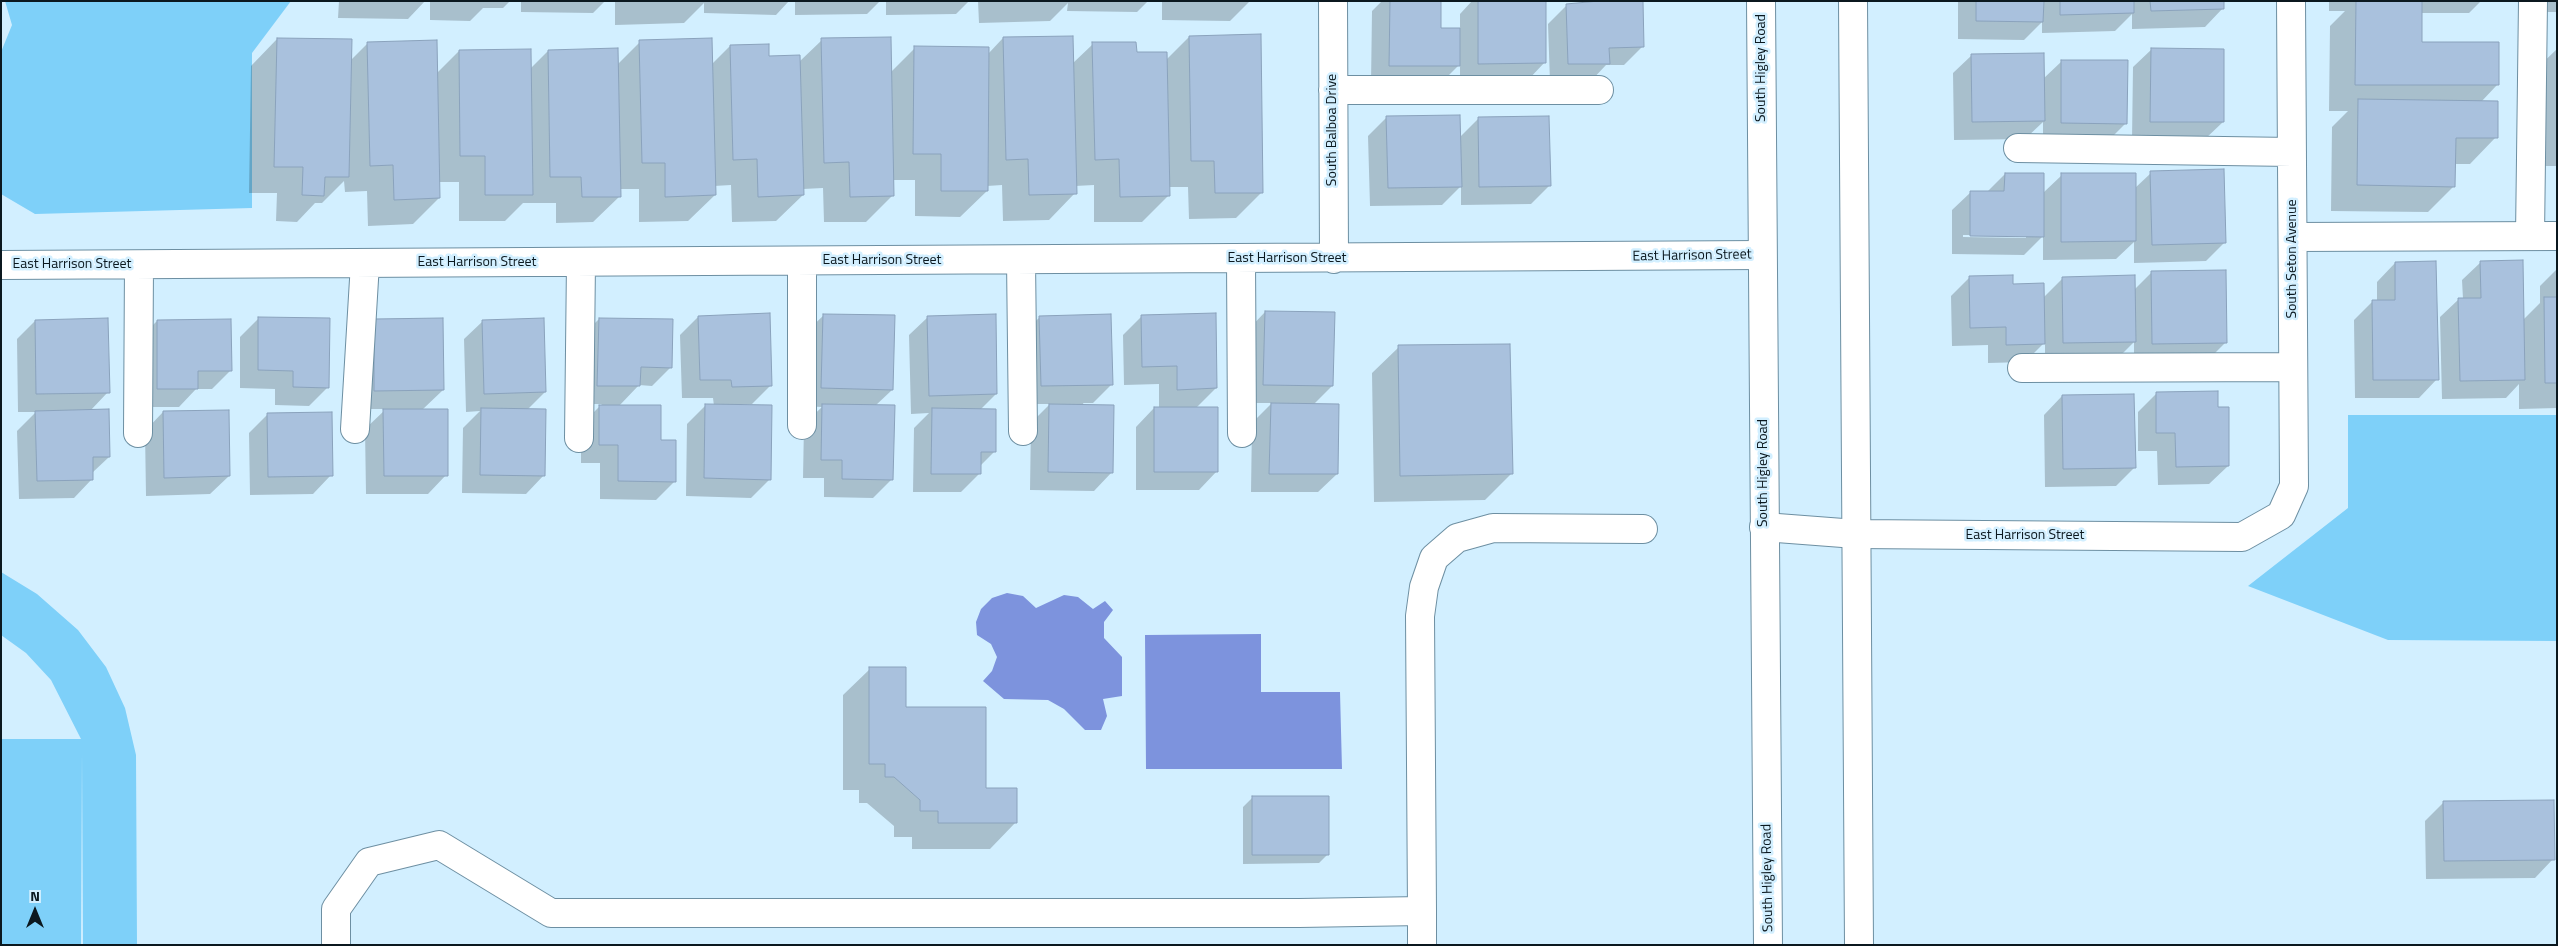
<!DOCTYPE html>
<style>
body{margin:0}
#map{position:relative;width:2558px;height:946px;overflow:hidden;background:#d2efff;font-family:"Titillium Web",sans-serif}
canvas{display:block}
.frame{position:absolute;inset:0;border:2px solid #0b181f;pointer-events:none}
.north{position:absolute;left:10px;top:886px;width:50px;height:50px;-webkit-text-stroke:4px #d2efff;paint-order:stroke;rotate:0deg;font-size:14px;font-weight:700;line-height:20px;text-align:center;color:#0b181f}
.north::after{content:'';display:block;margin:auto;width:18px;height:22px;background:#0b181f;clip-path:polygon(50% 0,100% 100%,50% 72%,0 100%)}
</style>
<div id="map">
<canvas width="2558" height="946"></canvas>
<div class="frame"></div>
<div class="north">N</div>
</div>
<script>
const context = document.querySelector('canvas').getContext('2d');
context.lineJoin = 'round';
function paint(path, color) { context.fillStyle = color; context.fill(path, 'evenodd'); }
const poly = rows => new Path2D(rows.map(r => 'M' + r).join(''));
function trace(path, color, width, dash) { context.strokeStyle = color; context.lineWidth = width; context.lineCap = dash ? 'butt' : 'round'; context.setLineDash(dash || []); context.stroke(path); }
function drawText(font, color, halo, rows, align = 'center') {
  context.font = font + ' "Titillium Web",sans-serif'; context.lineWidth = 5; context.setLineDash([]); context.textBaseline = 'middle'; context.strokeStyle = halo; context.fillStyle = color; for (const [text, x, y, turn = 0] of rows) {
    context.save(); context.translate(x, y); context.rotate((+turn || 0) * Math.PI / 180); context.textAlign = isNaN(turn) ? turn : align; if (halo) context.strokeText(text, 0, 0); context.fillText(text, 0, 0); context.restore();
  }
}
paint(poly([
 [5,1,291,1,252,53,252,208,35,214,1,194,1,52,12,25],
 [2348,415,2557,415,2557,641,2388,640,2248,586,2348,508],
 [1,572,37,594,78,630,106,667,125,708,136,755,137,945,83,945,82,753,81,945,1,945,1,739,81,739,51,680,26,653,1,635]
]), '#7ed0f9');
paint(poly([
 [1007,593,1023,596,1036,608,1064,595,1078,597,1093,609,1105,601,1113,610,1104,622,1104,638,1122,657,1122,696,1103,699,1107,716,1101,730,1085,730,1064,709,1048,700,1004,699,983,681,992,671,997,657,991,644,977,635,976,622,981,609,992,598],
 [1261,634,1261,692,1340,692,1342,769,1146,769,1145,635]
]), '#7d93dd');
paint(poly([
 [339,1,425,1,408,19,338,18],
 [430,1,510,1,503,8,483,8,470,21,430,20],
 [521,1,605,1,593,13,521,12],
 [615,1,789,1,776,15,704,13,704,3,684,23,615,25],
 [795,1,880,1,867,14,795,15],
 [886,1,969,1,956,14,886,15],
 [978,1,1148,1,1137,12,1067,11,1068,3,1050,21,979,23],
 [1162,1,1250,1,1230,21,1162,20],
 [1382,1,1440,1,1440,29,1460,29,1460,14,1472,1,1545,1,1545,62,1527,81,1460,82,1460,64,1440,84,1371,84,1372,11],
 [1594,1,1641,1,1642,47,1624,65,1606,65,1590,82,1550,82,1548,24,1567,5,1591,4],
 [1958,1,2223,1,2223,8,2205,27,2132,29,2132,14,2115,31,2042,33,2042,22,2024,40,1958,39],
 [2329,1,2481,1,2469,13,2421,13,2421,44,2497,85,2481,102,2496,137,2470,164,2454,164,2454,186,2428,212,2331,211,2332,127,2348,111,2329,111,2330,26,2345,11,2329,11],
 [2535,1,2557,1,2557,12,2535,12],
 [1189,37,1262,192,1236,218,1189,219,1188,187,1169,187,1169,195,1142,222,1094,222,1094,185,1075,186,1075,193,1049,220,1003,221,1002,185,987,186,987,191,960,217,915,216,915,180,893,180,893,195,866,222,824,222,823,188,803,189,803,195,776,221,732,222,731,185,714,186,715,195,688,221,639,222,639,189,619,189,620,196,593,222,556,223,556,203,523,203,505,221,459,221,459,182,439,182,439,198,413,224,368,226,367,191,345,192,344,181,322,203,315,203,297,222,276,221,277,193,249,193,251,66,277,39,350,61,368,43,436,74,459,51,530,69,548,51,617,65,640,42,711,65,730,46,768,57,799,62,822,40,891,72,915,48,988,54,1003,38,1072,64,1093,44,1166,60],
 [2152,49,2223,122,2204,140,2132,140,2133,67],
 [2557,49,2557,166,2537,166,2537,126,2545,118,2536,118,2534,71],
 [1972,55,2043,79,2062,61,2125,124,2107,142,2043,141,2043,122,2025,139,1954,140,1953,73],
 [1387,117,1460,137,1479,118,1550,185,1531,204,1461,205,1461,186,1442,205,1370,206,1368,136],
 [2151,173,2225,242,2206,261,2134,263,2134,242,2116,259,2043,260,2043,236,2024,255,1952,254,1952,210,1971,192,1987,192,2005,174,2043,193,2062,175,2134,189],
 [1963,235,2026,235,2026,238,1963,237],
 [2481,262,2523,320,2540,303,2540,286,2557,269,2557,408,2519,409,2519,384,2506,398,2442,399,2440,317,2459,299,2463,299,2462,280],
 [2395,263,2437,379,2419,398,2355,398,2354,320,2372,302,2377,301,2377,282],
 [2152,272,2226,342,2207,361,2134,362,2134,342,2116,360,2045,361,2045,342,2025,362,1988,363,1988,345,1952,346,1951,296,1970,277,2012,285,2043,298,2063,278,2134,290],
 [1265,312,1332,386,1313,405,1337,474,1318,492,1251,492,1252,423,1272,403,1245,403,1247,331],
 [824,315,892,390,875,406,892,479,873,498,824,497,824,478,803,478,804,424,822,407,803,406,805,333],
 [1142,316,1216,388,1196,408,1217,471,1199,490,1136,490,1136,427,1154,408,1159,408,1159,384,1124,385,1123,335],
 [698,317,771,385,752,404,742,404,770,479,751,498,686,496,687,424,706,405,714,406,713,398,682,398,680,335],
 [928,317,996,394,980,410,994,452,980,466,980,473,961,492,913,492,914,428,929,413,911,414,909,335],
 [1040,317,1112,384,1093,403,1083,403,1112,472,1094,491,1030,490,1031,423,1050,404,1023,404,1021,335],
 [259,318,328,387,309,406,275,405,275,389,240,388,240,337],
 [599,319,671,367,652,386,639,385,619,406,660,441,675,481,656,500,600,499,600,463,581,463,581,425,602,404,579,404,581,337],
 [374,320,443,390,422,410,446,475,428,494,366,494,365,429,386,409,356,409],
 [35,321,108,392,90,411,109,457,92,473,92,479,74,498,19,499,17,431,36,412,18,412,17,339],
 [157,321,230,371,212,389,196,389,179,407,139,407,139,339],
 [483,321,545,392,527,410,544,475,526,494,462,493,463,428,480,411,466,412,464,339],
 [1399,347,1511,474,1485,500,1374,502,1372,373],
 [2156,394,2217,409,2228,466,2209,484,2158,485,2157,451,2138,451,2138,412],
 [2062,396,2135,467,2116,486,2045,487,2044,415],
 [163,412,229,476,210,494,146,496,145,431],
 [267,415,331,475,313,494,250,495,249,433],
 [870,669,1016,822,990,849,912,849,912,837,894,837,894,826,867,803,859,803,859,790,843,790,843,695],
 [1252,798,1328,854,1319,863,1243,864,1243,807],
 [2444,802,2553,859,2535,878,2426,879,2425,821]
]), '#0003');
const building = poly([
 [1390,1,1441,1,1441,28,1460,28,1460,66,1389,66,1390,1],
 [1478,1,1546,1,1546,63,1478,64,1478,1],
 [1599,1,1643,1,1644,47,1609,48,1610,64,1568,64,1566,4,1599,1],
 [1976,1,2044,1,2043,22,1976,21,1976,1],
 [2060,1,2134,1,2134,13,2060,15,2060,1],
 [2150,1,2224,1,2224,9,2151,11,2150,1],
 [2356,1,2422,1,2422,42,2499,42,2499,85,2355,85,2356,1],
 [1261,34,1263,193,1215,193,1214,161,1191,161,1189,36,1261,34],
 [1073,36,1077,194,1029,195,1028,159,1006,160,1003,37,1073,36],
 [891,37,894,196,850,197,849,162,824,163,821,38,891,37],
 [277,38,352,39,349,177,325,177,324,196,302,195,303,167,274,167,277,38],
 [712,38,716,195,665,197,665,163,642,163,639,40,712,38],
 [437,40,440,198,394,200,393,165,370,166,367,42,437,40],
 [1092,42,1136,42,1137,52,1167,52,1170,196,1120,197,1119,159,1095,160,1092,42],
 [769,44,769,56,800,55,804,195,758,197,757,159,733,160,730,45,769,44],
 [914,46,989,47,988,191,941,191,941,154,913,154,914,46],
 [618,48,621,197,582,197,581,177,550,177,548,50,618,48],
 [2151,48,2224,49,2224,122,2150,122,2151,48],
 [531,49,533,195,485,195,485,156,460,156,459,50,531,49],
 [2044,53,2045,121,1972,122,1971,54,2044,53],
 [2061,60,2128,60,2127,124,2061,123,2061,60],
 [2358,99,2498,101,2498,138,2456,138,2455,187,2357,185,2358,99],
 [1460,115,1462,187,1388,188,1386,116,1460,115],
 [1549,116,1551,186,1479,187,1478,117,1549,116],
 [2224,169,2226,243,2152,245,2150,171,2224,169],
 [2005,173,2044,173,2044,237,1970,236,1970,191,2004,191,2005,173],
 [2061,173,2136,173,2136,241,2061,242,2061,173],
 [2523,260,2525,380,2460,381,2458,298,2481,298,2480,261,2523,260],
 [2436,261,2439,380,2373,380,2372,300,2395,300,2395,262,2436,261],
 [2226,270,2227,343,2152,344,2151,271,2226,270],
 [2013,275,2013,284,2044,283,2045,344,2006,345,2006,327,1970,328,1969,276,2013,275],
 [2135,275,2136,342,2063,343,2062,277,2135,275],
 [2544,297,2557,297,2557,383,2545,383,2544,297],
 [1265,311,1335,312,1333,386,1263,385,1265,311],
 [770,313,772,386,732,387,731,380,700,380,698,316,770,313],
 [1216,313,1217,388,1177,390,1177,366,1142,367,1141,315,1216,313],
 [823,314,895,315,893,390,821,388,823,314],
 [996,314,997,394,929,396,927,316,996,314],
 [1111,314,1113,385,1041,386,1039,316,1111,314],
 [258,317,330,318,329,388,293,387,293,371,258,370,258,317],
 [108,318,110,393,36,394,35,320,108,318],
 [443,318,444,390,374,391,374,319,443,318],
 [544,318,546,392,484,394,482,320,544,318],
 [599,318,673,319,672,368,641,367,640,386,597,386,599,318],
 [231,319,232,371,198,371,198,389,157,389,157,320,231,319],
 [1510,344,1513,474,1400,476,1398,345,1510,344],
 [2218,391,2218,407,2229,407,2229,466,2176,467,2175,433,2156,433,2156,392,2218,391],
 [2134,394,2136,468,2063,469,2062,395,2134,394],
 [1271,403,1339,404,1338,474,1269,474,1271,403],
 [705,404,772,405,771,480,704,478,705,404],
 [822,404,895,405,893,480,842,479,842,460,821,460,822,404],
 [1049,404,1114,405,1113,473,1048,472,1049,404],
 [599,405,661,405,661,440,676,440,676,482,618,481,618,445,599,445,599,405],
 [1154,407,1218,407,1218,472,1154,472,1154,407],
 [481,408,546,409,545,476,480,475,481,408],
 [932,408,996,409,996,452,981,452,981,474,931,474,932,408],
 [109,409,110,457,93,457,93,480,37,481,35,411,109,409],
 [383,409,448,409,448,476,384,476,383,409],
 [229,410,230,476,164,478,163,411,229,410],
 [332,412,333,476,268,477,267,413,332,412],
 [869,667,906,667,906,707,986,707,986,788,1017,788,1017,823,938,823,938,811,920,811,920,800,894,777,885,777,885,764,869,764,869,667],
 [1252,796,1329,796,1329,855,1252,855,1252,796],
 [2554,800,2555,860,2444,861,2443,801,2554,800]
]);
paint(building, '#a9c1dd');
trace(building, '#8aa2bc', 1);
const minor = poly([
 [1333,1,1334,259],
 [1333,90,1599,90],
 [2018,148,2292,152],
 [2530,236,2533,1],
 [2293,237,2557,236],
 [1241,259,1242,433],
 [1021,260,1023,431],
 [802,261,802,425],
 [1,265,1762,255],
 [2022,368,2293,367],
 [355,429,365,263],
 [138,433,139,265],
 [579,438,581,262],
 [1764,527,1856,534,2242,537,2281,515,2294,486,2291,1],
 [1422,911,1420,616,1424,587,1434,558,1457,538,1493,528,1643,529],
 [336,945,336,909,369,862,439,845,551,913,1299,913,1422,911,1422,945]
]);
const major = poly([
 [1761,1,1768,945],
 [1853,1,1859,945]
]);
trace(minor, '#6d8fa2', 30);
trace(major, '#6d8fa2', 30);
trace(minor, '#fff', 28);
trace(major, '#fff', 28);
drawText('14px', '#0b181f', '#d2efff', [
 ["South Higley Road",1762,68,-90],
 ["South Balboa Drive",1333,130,-90],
 ["East Harrison Street",1692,256,-1],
 ["East Harrison Street",1287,259],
 ["South Seton Avenue",2293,259,-90],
 ["East Harrison Street",882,261],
 ["East Harrison Street",477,263],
 ["East Harrison Street",72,265],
 ["South Higley Road",1764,473,-90],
 ["East Harrison Street",2025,536],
 ["South Higley Road",1768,878,-91]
]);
</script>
